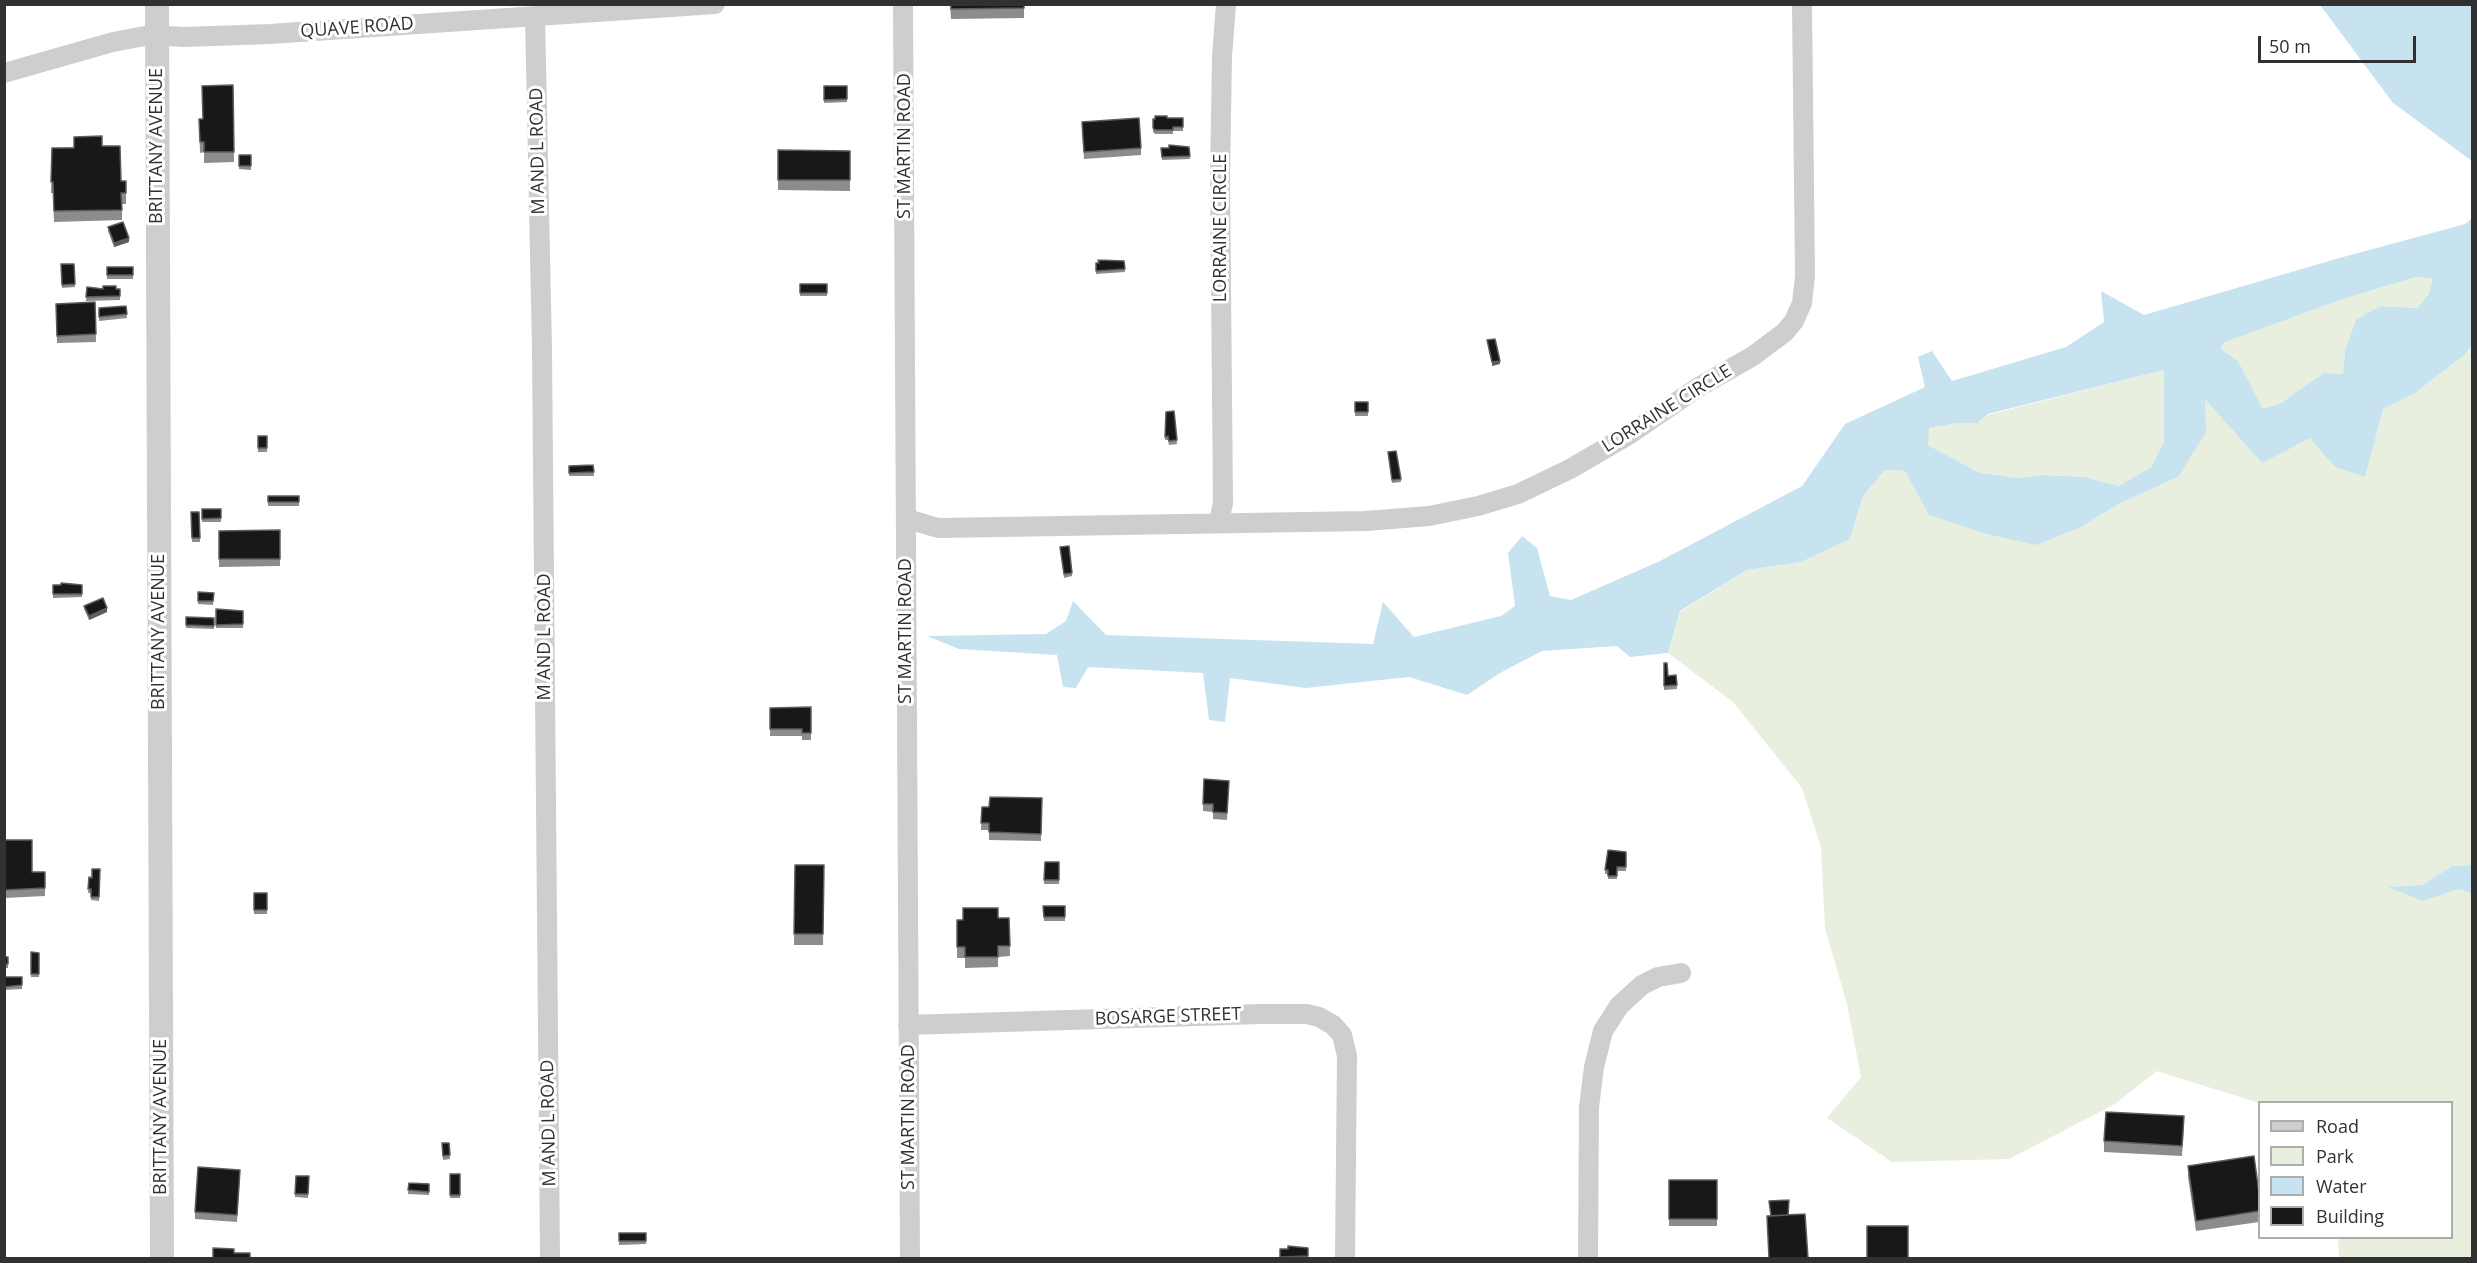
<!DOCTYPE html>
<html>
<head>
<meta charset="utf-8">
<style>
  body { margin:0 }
  #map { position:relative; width:2477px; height:1263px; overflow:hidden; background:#fff; font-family:"Open Sans",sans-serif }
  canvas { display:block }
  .frame { position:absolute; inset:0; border:6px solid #313131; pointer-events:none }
  .legend { position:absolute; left:2258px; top:1101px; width:195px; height:138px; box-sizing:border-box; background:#fff; border:2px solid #adadad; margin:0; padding:8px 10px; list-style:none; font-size:18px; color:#313131 }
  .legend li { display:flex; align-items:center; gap:12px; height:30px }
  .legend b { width:30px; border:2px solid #adadad }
  .scale { position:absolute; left:2258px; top:36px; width:158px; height:27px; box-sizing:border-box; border:3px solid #313131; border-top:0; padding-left:8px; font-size:18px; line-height:21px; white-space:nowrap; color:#313131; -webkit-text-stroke:4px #fff; paint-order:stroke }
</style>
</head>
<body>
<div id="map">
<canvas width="2477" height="1263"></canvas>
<div class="frame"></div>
<ul class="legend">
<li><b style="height:8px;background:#cecece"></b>Road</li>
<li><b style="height:16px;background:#e8efde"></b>Park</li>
<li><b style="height:16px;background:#c8e3f0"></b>Water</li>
<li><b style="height:16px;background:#181818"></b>Building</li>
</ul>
<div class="scale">50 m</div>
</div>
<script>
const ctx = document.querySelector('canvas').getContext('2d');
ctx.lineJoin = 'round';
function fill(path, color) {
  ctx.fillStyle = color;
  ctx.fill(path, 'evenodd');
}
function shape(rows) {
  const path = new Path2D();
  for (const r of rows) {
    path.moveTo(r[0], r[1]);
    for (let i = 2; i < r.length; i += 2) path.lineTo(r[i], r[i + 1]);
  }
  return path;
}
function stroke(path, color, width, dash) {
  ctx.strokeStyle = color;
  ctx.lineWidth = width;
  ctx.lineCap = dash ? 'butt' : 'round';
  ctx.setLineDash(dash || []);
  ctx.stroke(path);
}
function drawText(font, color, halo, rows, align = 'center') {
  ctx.font = font + ' "Open Sans",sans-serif';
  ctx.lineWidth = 6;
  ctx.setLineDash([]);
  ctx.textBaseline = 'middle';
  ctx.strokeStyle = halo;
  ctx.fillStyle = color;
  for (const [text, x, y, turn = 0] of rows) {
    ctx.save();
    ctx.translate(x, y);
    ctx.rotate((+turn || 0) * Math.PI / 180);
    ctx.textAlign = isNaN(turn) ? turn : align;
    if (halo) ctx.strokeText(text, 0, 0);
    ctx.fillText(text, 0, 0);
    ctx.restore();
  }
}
const green = shape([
  [2416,277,2434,279,2429,294,2417,308,2380,306,2345,351,2343,374,2324,374,2281,403,2263,410,2238,361,2221,349,2223,343,2340,300],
  [2472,346,2472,865,2452,866,2422,885,2390,887,2423,901,2459,889,2472,894,2472,1258,2339,1258,2338,1238,2452,1238,2452,1102,2259,1103,2157,1071,2115,1104,2009,1159,1892,1162,1827,1118,1861,1077,1847,1004,1825,928,1821,847,1802,788,1733,702,1668,653,1680,612,1747,570,1801,562,1850,539,1863,496,1885,470,1905,471,1929,515,2081,527,2119,504,2178,477,2204,398,2311,438,2335,467,2383,409,2415,393,2463,356],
  [2164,370,2164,442,2151,467,2119,486,2084,477,2045,475,2016,478,1978,472,1928,445,1928,428,1958,423,1978,423,1988,415]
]);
const water = shape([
  [2320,5,2472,5,2472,161,2393,103],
  [2472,218,2472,346,2463,356,2415,393,2383,409,2365,477,2335,467,2310,438,2262,463,2205,399,2206,432,2178,477,2119,504,2081,527,2036,545,1987,534,1929,515,1905,471,1885,470,1863,496,1850,539,1801,562,1747,570,1680,611,1668,653,1630,657,1617,646,1542,651,1500,673,1467,695,1409,677,1306,688,1230,678,1225,722,1209,720,1203,673,1088,667,1076,688,1063,687,1057,655,959,649,927,636,1046,634,1066,621,1073,601,1106,635,1373,644,1383,602,1414,637,1501,616,1515,606,1508,553,1522,536,1537,548,1550,596,1571,600,1660,561,1802,486,1845,424,1925,387,1918,357,1932,351,1952,381,2066,347,2104,322,2101,291,2144,315,2336,259,2465,224],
  [2416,277,2433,279,2429,294,2417,308,2380,306,2356,320,2345,351,2343,374,2324,373,2281,403,2263,409,2238,361,2221,349,2223,343,2340,300],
  [2164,370,2164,442,2151,467,2119,486,2084,477,2045,475,2016,478,1978,472,1928,445,1929,428,1958,423,1978,423,1988,414],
  [2472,865,2472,894,2459,889,2423,901,2388,887,2422,885,2452,866]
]);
const minor = shape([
  [903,4,910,1258],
  [535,16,542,351,550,1258],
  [4,73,113,42,150,35,184,37,270,34,715,4],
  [906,515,911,520,938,528,1366,521,1429,516,1478,506,1518,494,1570,469,1630,434,1697,388,1753,356,1785,332,1794,321,1802,303,1805,276,1802,4],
  [1219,522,1223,503,1220,178,1222,57,1226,4],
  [908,1025,1261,1014,1307,1014,1319,1017,1333,1025,1342,1035,1347,1056,1345,1258],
  [1588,1258,1589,1107,1594,1067,1603,1031,1619,1006,1642,985,1658,977,1681,973]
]);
const tertiary = shape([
  [157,4,162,1258]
]);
const wall = shape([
  [950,4,1024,4,1024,18,951,19],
  [233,85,234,162,204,163,204,152,200,153,199,119,203,119],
  [824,86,847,86,847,102,824,103],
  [1183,118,1183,131,1173,131,1173,134,1155,134,1153,132,1153,119],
  [1082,129,1141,148,1141,155,1084,159],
  [102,146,121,181,126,193,126,204,122,204,122,220,54,222,53,193,51,193,52,148],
  [1189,147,1190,159,1162,160,1161,148],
  [778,150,850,151,850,191,778,190],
  [239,155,251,155,251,170,239,169],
  [108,227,129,242,114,247,108,231],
  [1124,261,1125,272,1096,274,1096,263],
  [61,264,74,264,75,287,62,288],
  [107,267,133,267,133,279,107,279],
  [800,284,827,284,827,296,800,296],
  [87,287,103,289,120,289,120,300,86,301],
  [95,302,96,342,57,343,56,304],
  [126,306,127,318,99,321,99,308],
  [1355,402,1368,402,1368,416,1355,416],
  [1174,411,1177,444,1169,445,1168,440,1165,440,1166,412],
  [258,436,267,436,267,452,258,452],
  [1388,452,1401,479,1401,482,1392,483],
  [593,465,594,476,569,476,569,466],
  [268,496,299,496,299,506,268,506],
  [202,509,221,509,221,522,202,522],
  [191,512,199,512,200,542,192,542],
  [280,530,280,566,219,567,219,531],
  [1060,547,1072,573,1072,576,1064,578],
  [53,585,82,585,82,597,53,598],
  [198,592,214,593,213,605,198,604],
  [84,606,107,612,89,620,84,609],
  [216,609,243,611,243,628,216,628],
  [186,617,214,618,214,629,186,628],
  [1664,663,1668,676,1676,675,1677,689,1664,690],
  [811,707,811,740,802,740,802,736,770,736,770,708],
  [1204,779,1229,781,1227,820,1213,819,1213,812,1203,811],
  [1042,798,1041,841,989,840,989,830,981,830,982,807,989,807],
  [4,840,32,872,45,872,45,896,4,898],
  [1626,852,1626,871,1617,871,1617,879,1608,879,1608,874,1605,874,1605,870],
  [1045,862,1059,862,1059,884,1044,884],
  [795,865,824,865,823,945,794,945],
  [100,869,99,901,91,900,91,893,88,893,89,877,92,878],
  [254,893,267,893,267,914,254,914],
  [1043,906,1065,906,1065,921,1044,921],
  [1009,918,1010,956,998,957,998,967,965,968,965,958,957,958,957,920],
  [31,952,39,953,39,977,31,977],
  [4,957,8,957,8,968,4,968],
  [4,977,22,977,22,989,4,990],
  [2184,1127,2182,1156,2104,1152,2104,1141],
  [442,1143,449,1143,450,1159,443,1160],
  [2188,1166,2259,1193,2259,1222,2196,1231,2188,1177],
  [450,1174,460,1174,460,1198,450,1198],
  [296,1176,309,1176,308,1198,295,1197],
  [240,1177,237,1222,195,1219,195,1212],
  [1669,1180,1717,1180,1717,1226,1669,1226],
  [409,1183,429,1184,429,1195,408,1194],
  [619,1233,646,1233,646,1244,619,1245],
  [1308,1248,1308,1258,1280,1258,1280,1249]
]);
const shadedWall = shape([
  [129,238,129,242,114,247,114,243],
  [1500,361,1500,364,1492,366,1492,362],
  [107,608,107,612,89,620,89,616]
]);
const building = shape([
  [951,4,1024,4,1024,8,951,9,951,4],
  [233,85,234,152,204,152,204,142,200,142,199,119,203,119,202,86,233,85],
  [824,86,847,86,847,99,824,100,824,86],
  [1155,116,1167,116,1167,118,1183,118,1183,127,1173,127,1173,130,1155,130,1153,128,1153,119,1155,119,1155,116],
  [1139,118,1141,148,1084,152,1082,122,1139,118],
  [102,136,102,146,120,146,121,181,126,181,126,193,121,193,122,210,54,211,53,182,51,182,52,148,74,148,74,137,102,136],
  [1169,145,1189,147,1190,156,1162,157,1161,148,1169,148,1169,145],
  [778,150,850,151,850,180,778,180,778,150],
  [239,155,251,155,251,166,239,166,239,155],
  [123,222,129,238,114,243,108,227,123,222],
  [1098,260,1124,261,1125,269,1096,271,1096,263,1099,263,1098,260],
  [61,264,74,264,75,284,62,285,61,264],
  [107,267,133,267,133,275,107,275,107,267],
  [800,284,827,284,827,293,800,293,800,284],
  [103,286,116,286,116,289,120,289,120,296,86,297,87,287,103,289,103,286],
  [95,302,96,334,57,336,56,304,95,302],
  [126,306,127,314,99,317,99,308,126,306],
  [1495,339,1500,361,1492,362,1487,340,1495,339],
  [1355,402,1368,402,1368,412,1355,412,1355,402],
  [1174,411,1177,440,1169,441,1168,436,1165,437,1166,412,1174,411],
  [258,436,267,436,267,448,258,448,258,436],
  [1396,451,1401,479,1392,480,1388,452,1396,451],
  [593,465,594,472,569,473,569,466,593,465],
  [268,496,299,496,299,502,268,502,268,496],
  [202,509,221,509,221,518,202,519,202,509],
  [191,512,199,512,200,538,192,538,191,512],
  [280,530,280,559,219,559,219,531,280,530],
  [1069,546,1072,573,1064,574,1060,547,1069,546],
  [61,583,82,585,82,594,53,594,53,585,61,585,61,583],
  [198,592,214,593,213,601,198,601,198,592],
  [103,598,107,608,89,616,84,606,103,598],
  [216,609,243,611,243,624,216,625,216,609],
  [186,617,214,618,214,626,186,625,186,617],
  [1664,663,1667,663,1668,676,1676,675,1677,685,1664,686,1664,663],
  [811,707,811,733,802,733,802,729,770,729,770,708,811,707],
  [1204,779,1229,781,1227,813,1213,812,1213,804,1203,804,1204,779],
  [990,797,1042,798,1041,834,989,832,989,823,981,823,982,807,989,807,990,797],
  [4,840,32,840,32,872,45,872,45,888,4,890,4,840],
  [1608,850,1626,852,1626,867,1617,867,1617,876,1608,876,1608,870,1605,870,1608,850],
  [1045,862,1059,862,1059,880,1044,880,1045,862],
  [795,865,824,865,823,934,794,934,795,865],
  [92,869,100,869,99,897,91,897,91,889,88,889,89,877,92,878,92,869],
  [254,893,267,893,267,910,254,910,254,893],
  [1043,906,1065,906,1065,917,1044,917,1043,906],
  [963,908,998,908,998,918,1009,918,1010,946,998,946,998,957,965,957,965,947,957,947,957,920,963,920,963,908],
  [31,952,39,953,39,974,31,974,31,952],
  [4,957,8,957,8,964,4,964,4,957],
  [4,977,22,977,22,985,4,987,4,977],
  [2106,1112,2184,1116,2182,1146,2104,1141,2106,1112],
  [442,1143,449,1143,450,1155,443,1156,442,1143],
  [2254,1156,2259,1193,2259,1211,2196,1221,2188,1166,2254,1156],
  [198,1167,240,1170,237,1215,195,1212,198,1167],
  [450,1174,460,1174,460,1195,450,1195,450,1174],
  [296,1176,309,1176,308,1194,295,1194,296,1176],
  [1669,1180,1717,1180,1717,1219,1669,1219,1669,1180],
  [409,1183,429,1184,429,1192,408,1190,409,1183],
  [1789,1200,1788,1215,1771,1216,1769,1201,1789,1200],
  [1805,1214,1808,1258,1769,1258,1767,1216,1805,1214],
  [1867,1226,1908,1226,1908,1258,1867,1258,1867,1226],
  [619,1233,646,1233,646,1241,619,1241,619,1233],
  [1288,1246,1308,1248,1308,1256,1280,1257,1280,1249,1288,1249,1288,1246],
  [213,1248,234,1249,234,1253,250,1253,250,1258,213,1258,213,1248]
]);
const streetNames = [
  ["QUAVE ROAD",357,28,-4],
  ["BRITTANY AVENUE",157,146,-90],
  ["ST MARTIN ROAD",905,146,-90],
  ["M AND L ROAD",538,151,-91],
  ["LORRAINE CIRCLE",1221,228,-90],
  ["LORRAINE CIRCLE",1667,409,-32],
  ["ST MARTIN ROAD",906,631,-90],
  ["BRITTANY AVENUE",159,632,-90],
  ["M AND L ROAD",545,637,-90],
  ["BOSARGE STREET",1168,1017,-2],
  ["BRITTANY AVENUE",161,1117,-90],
  ["ST MARTIN ROAD",909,1117,-90],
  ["M AND L ROAD",549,1123,-91]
];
fill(green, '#e8efde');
fill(water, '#c8e3f0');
stroke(minor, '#cecece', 20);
stroke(tertiary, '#cecece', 24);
fill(wall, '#8c8c8c');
fill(shadedWall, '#5d5d5d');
fill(building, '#181818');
stroke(building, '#5d5d5d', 1.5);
drawText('18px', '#313131', '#fff', streetNames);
</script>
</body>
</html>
